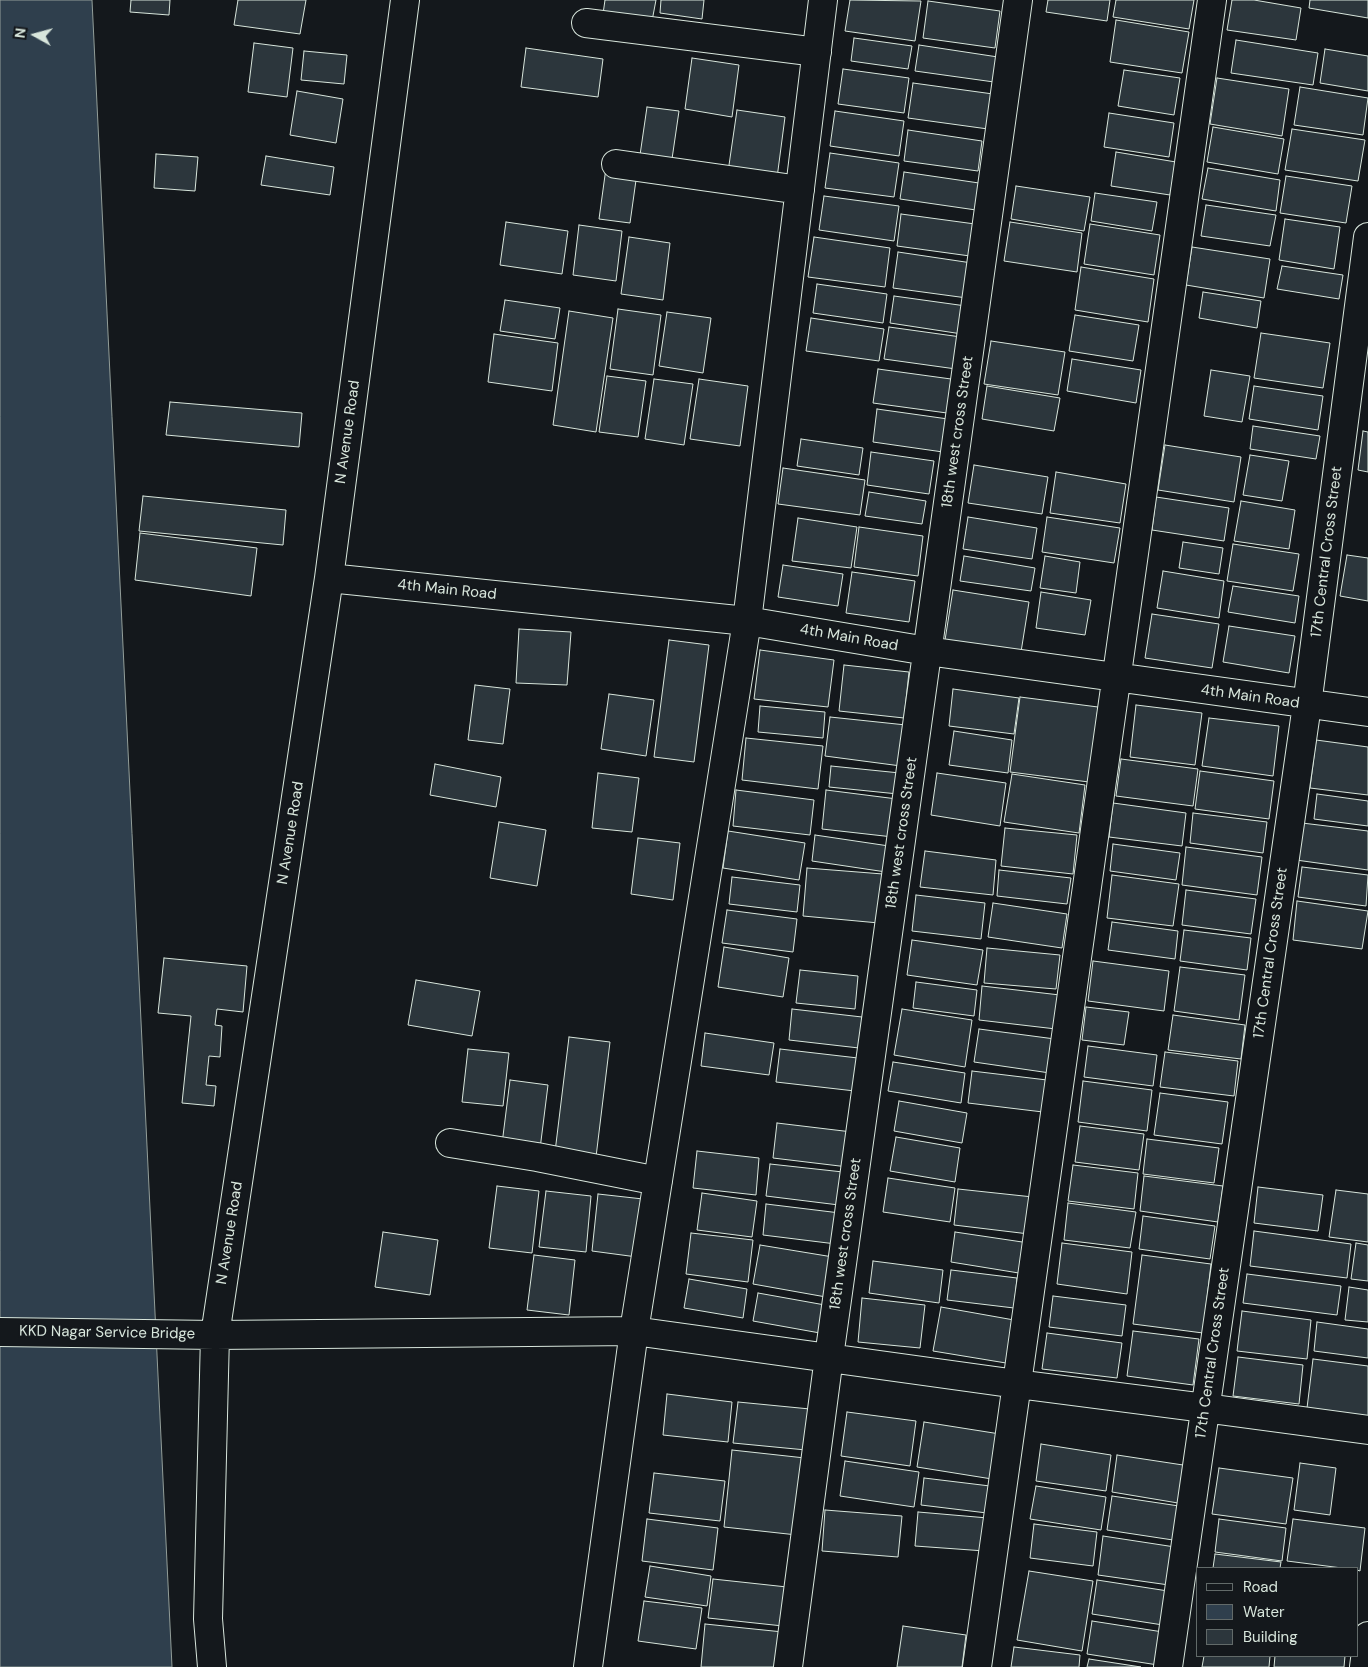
<!DOCTYPE html>
<html>
<head>
<meta charset="utf-8">
<style>
  body { margin:0 }
  #map { position:relative; width:1368px; height:1667px; overflow:hidden; background:#14181c; font-family:"DM Sans",sans-serif }
  canvas { display:block }
  .legend { position:absolute; left:1196px; top:1567px; width:162px; height:90px; box-sizing:border-box; background:#14181c; border:1px solid #626a69; margin:0; padding:6px 9px; list-style:none; font-size:15px; color:#d8e6dc }
  .legend li { display:flex; align-items:center; gap:10px; height:25px }
  .legend b { width:25px; border:1px solid #626a69 }
  .north { position:absolute; left:10px; top:10px; width:50px; height:50px; -webkit-text-stroke:4px #14181c; paint-order:stroke; rotate:277deg; font-size:14px; font-weight:700; line-height:20px; text-align:center; color:#d8e6dc }
  .north::after { content:''; display:block; margin:auto; width:18px; height:22px; background:#d8e6dc; clip-path:polygon(50% 0,100% 100%,50% 72%,0 100%) }
</style>
</head>
<body>
<div id="map">
<canvas width="1368" height="1667"></canvas>
<ul class="legend">
<li><b style="height:6px;background:#14181c"></b>Road</li>
<li><b style="height:14px;background:#2f3f4d"></b>Water</li>
<li><b style="height:14px;background:#2c363c"></b>Building</li>
</ul>
<div class="north">N</div>
</div>
<script>
const ctx = document.querySelector('canvas').getContext('2d');
ctx.lineJoin = 'round';
function fill(path, color) {
  ctx.fillStyle = color;
  ctx.fill(path, 'evenodd');
}
function shape(rows) {
  const path = new Path2D();
  for (const r of rows) {
    path.moveTo(r[0], r[1]);
    for (let i = 2; i < r.length; i += 2) path.lineTo(r[i], r[i + 1]);
  }
  return path;
}
function stroke(path, color, width, dash) {
  ctx.strokeStyle = color;
  ctx.lineWidth = width;
  ctx.lineCap = dash ? 'butt' : 'round';
  ctx.setLineDash(dash || []);
  ctx.stroke(path);
}
function drawText(font, color, halo, rows, align = 'center') {
  ctx.font = font + ' "DM Sans",sans-serif';
  ctx.lineWidth = 4;
  ctx.setLineDash([]);
  ctx.textBaseline = 'middle';
  ctx.strokeStyle = halo;
  ctx.fillStyle = color;
  for (const [text, x, y, turn = 0] of rows) {
    ctx.save();
    ctx.translate(x, y);
    ctx.rotate((+turn || 0) * Math.PI / 180);
    ctx.textAlign = isNaN(turn) ? turn : align;
    if (halo) ctx.strokeText(text, 0, 0);
    ctx.fillText(text, 0, 0);
    ctx.restore();
  }
}
const water = shape([
  [0,0,92,0,172,1667,0,1667,0,0]
]);
const building = shape([
  [131,0,170,0,169,15,130,12,131,0],
  [238,0,306,0,300,34,234,25,238,0],
  [605,0,656,0,652,21,603,14,605,0],
  [661,0,704,0,702,19,660,13,661,0],
  [850,0,921,1,915,41,845,31,850,0],
  [1048,0,1110,0,1107,21,1046,12,1048,0],
  [1116,0,1194,0,1189,29,1113,17,1116,0],
  [1232,0,1254,0,1301,8,1296,40,1227,30,1232,0],
  [1310,0,1368,0,1368,18,1309,8,1310,0],
  [928,1,1000,11,995,48,923,38,928,1],
  [1116,20,1189,32,1182,73,1110,62,1116,20],
  [854,38,912,46,908,69,851,61,854,38],
  [1236,40,1318,53,1313,85,1231,73,1236,40],
  [254,43,293,48,287,97,248,92,254,43],
  [919,45,998,57,994,82,915,71,919,45],
  [526,48,603,59,598,97,521,87,526,48],
  [1325,49,1368,56,1368,91,1320,83,1325,49],
  [304,51,347,55,344,84,301,80,304,51],
  [692,58,739,65,732,117,685,109,692,58],
  [843,69,909,78,904,113,838,104,843,69],
  [1124,70,1180,78,1174,115,1118,106,1124,70],
  [1217,78,1289,89,1282,136,1210,124,1217,78],
  [913,83,993,94,988,129,908,118,913,83],
  [1300,87,1368,98,1363,135,1294,125,1300,87],
  [297,91,343,99,336,143,290,135,297,91],
  [647,107,679,111,672,159,640,155,647,107],
  [737,110,785,117,777,178,728,172,737,110],
  [835,111,904,121,899,156,830,146,835,111],
  [1109,113,1174,123,1169,157,1104,147,1109,113],
  [1213,127,1284,139,1278,174,1207,162,1213,127],
  [1292,129,1365,140,1358,181,1285,170,1292,129],
  [908,130,982,141,978,171,904,161,908,130],
  [1116,152,1176,162,1170,195,1111,186,1116,152],
  [830,153,899,163,894,197,825,188,830,153],
  [156,154,198,157,195,191,154,188,156,154],
  [266,156,334,167,330,195,261,185,266,156],
  [606,168,637,173,630,223,599,219,606,168],
  [1208,168,1280,180,1276,211,1202,199,1208,168],
  [904,172,979,183,976,210,900,199,904,172],
  [1286,176,1352,186,1346,223,1280,213,1286,176],
  [1016,186,1090,197,1084,231,1011,219,1016,186],
  [1095,193,1157,202,1152,231,1091,221,1095,193],
  [824,196,899,206,894,241,819,230,824,196],
  [1206,205,1276,215,1270,246,1201,236,1206,205],
  [901,214,975,224,970,256,897,246,901,214],
  [1285,219,1340,227,1334,269,1279,260,1285,219],
  [506,222,568,231,562,274,500,265,506,222],
  [1010,222,1082,233,1077,272,1004,261,1010,222],
  [1090,224,1160,235,1154,275,1084,264,1090,224],
  [579,225,622,231,616,281,573,275,579,225],
  [629,237,670,243,663,300,621,294,629,237],
  [814,237,890,248,885,287,808,277,814,237],
  [1192,247,1270,259,1264,298,1186,285,1192,247],
  [898,252,972,263,967,298,893,288,898,252],
  [1282,266,1343,275,1339,299,1277,289,1282,266],
  [1081,267,1154,279,1148,322,1075,310,1081,267],
  [817,284,887,294,883,323,813,313,817,284],
  [1203,292,1261,301,1257,328,1199,318,1203,292],
  [894,296,966,306,962,334,890,323,894,296],
  [505,300,560,308,555,339,500,331,505,300],
  [618,309,661,315,653,375,610,369,618,309],
  [569,311,613,318,596,432,553,425,569,311],
  [667,312,711,318,703,373,659,366,667,312],
  [1075,315,1139,325,1133,361,1069,351,1075,315],
  [811,318,884,329,879,361,806,351,811,318],
  [889,327,961,337,956,369,884,359,889,327],
  [1261,333,1330,343,1323,388,1254,378,1261,333],
  [494,334,558,343,552,391,488,382,494,334],
  [991,341,1065,352,1058,395,984,384,991,341],
  [1072,359,1141,370,1136,403,1067,391,1072,359],
  [878,369,951,379,947,413,873,403,878,369],
  [1211,370,1250,376,1242,422,1204,416,1211,370],
  [607,376,646,381,638,437,599,432,607,376],
  [654,379,693,384,684,445,645,439,654,379],
  [699,379,748,386,740,446,690,439,699,379],
  [987,386,1060,398,1054,431,982,419,987,386],
  [1254,386,1323,396,1318,430,1249,419,1254,386],
  [170,402,302,413,299,447,166,435,170,402],
  [877,409,948,419,943,452,873,442,877,409],
  [1253,426,1320,436,1316,459,1250,449,1253,426],
  [1363,431,1368,432,1368,472,1358,470,1363,431],
  [801,439,863,448,859,475,797,466,801,439],
  [1165,445,1241,457,1234,502,1158,490,1165,445],
  [871,452,934,461,929,494,867,485,871,452],
  [1250,455,1289,461,1282,501,1243,495,1250,455],
  [974,465,1048,477,1042,514,968,503,974,465],
  [783,468,865,480,860,515,778,504,783,468],
  [1056,472,1126,484,1120,523,1050,513,1056,472],
  [869,492,926,501,922,524,865,516,869,492],
  [143,496,286,510,283,545,139,531,143,496],
  [1156,497,1229,508,1224,541,1152,530,1156,497],
  [1241,501,1295,510,1289,549,1234,541,1241,501],
  [968,517,1037,528,1032,559,963,549,968,517],
  [1047,517,1120,528,1114,563,1042,552,1047,517],
  [798,518,857,527,851,568,792,561,798,518],
  [859,527,923,536,918,576,854,567,859,527],
  [140,533,257,548,251,596,135,580,140,533],
  [1183,542,1223,548,1219,574,1179,568,1183,542],
  [1233,544,1299,554,1293,591,1227,581,1233,544],
  [1347,555,1368,558,1368,601,1340,596,1347,555],
  [964,556,1035,568,1031,591,960,581,964,556],
  [1045,556,1080,562,1076,593,1040,588,1045,556],
  [783,565,843,574,838,606,778,597,783,565],
  [1163,571,1224,581,1219,618,1157,608,1163,571],
  [852,572,915,581,909,622,846,613,852,572],
  [1233,586,1299,596,1295,623,1228,612,1233,586],
  [953,590,1029,602,1021,652,945,640,953,590],
  [1041,592,1091,600,1085,635,1036,628,1041,592],
  [1152,614,1219,624,1212,668,1145,658,1152,614],
  [1229,626,1295,636,1289,673,1223,662,1229,626],
  [519,629,571,632,567,685,516,683,519,629],
  [669,640,709,645,694,762,654,757,669,640],
  [760,650,834,660,828,707,754,699,760,650],
  [844,665,909,672,904,718,839,711,844,665],
  [475,685,510,689,503,744,468,740,475,685],
  [953,689,1019,698,1014,734,949,726,953,689],
  [609,694,654,700,646,756,601,749,609,694],
  [1020,697,1098,707,1089,782,1010,772,1020,697],
  [1136,705,1202,713,1195,765,1130,757,1136,705],
  [760,706,825,712,823,738,758,732,760,706],
  [830,717,906,725,901,766,825,756,830,717],
  [1209,718,1279,726,1273,776,1202,766,1209,718],
  [954,731,1012,740,1008,773,949,765,954,731],
  [746,738,823,746,818,789,742,780,746,738],
  [1316,740,1368,747,1368,795,1310,788,1316,740],
  [1121,759,1198,769,1193,806,1116,796,1121,759],
  [435,764,501,777,496,807,430,795,435,764],
  [831,766,900,773,898,794,829,787,831,766],
  [1200,771,1274,781,1269,819,1195,809,1200,771],
  [598,773,639,778,632,832,592,828,598,773],
  [937,773,1006,783,1000,826,931,815,937,773],
  [1012,774,1085,785,1079,833,1004,822,1012,774],
  [736,790,814,800,810,835,733,826,736,790],
  [826,790,897,799,893,837,822,829,826,790],
  [1317,794,1368,801,1368,826,1314,819,1317,794],
  [1113,803,1186,813,1182,846,1109,837,1113,803],
  [1193,813,1267,822,1263,853,1190,843,1193,813],
  [499,822,546,830,537,886,490,878,499,822],
  [1302,823,1368,831,1368,870,1296,860,1302,823],
  [1005,828,1077,835,1073,874,1001,866,1005,828],
  [728,831,805,843,799,880,723,868,728,831],
  [815,835,889,846,886,872,812,861,815,835],
  [638,838,680,843,673,900,631,894,638,838],
  [1113,844,1180,853,1176,880,1110,871,1113,844],
  [1186,847,1262,857,1257,895,1182,885,1186,847],
  [925,851,996,860,993,895,920,887,925,851],
  [1302,867,1368,875,1366,906,1298,897,1302,867],
  [807,868,883,874,879,923,803,916,807,868],
  [999,870,1071,878,1067,904,997,896,999,870],
  [1112,875,1179,884,1173,926,1107,918,1112,875],
  [732,877,800,885,797,912,729,904,732,877],
  [1186,890,1256,899,1251,934,1182,925,1186,890],
  [916,895,985,903,981,939,912,931,916,895],
  [1297,901,1368,911,1362,949,1293,940,1297,901],
  [993,903,1067,914,1062,948,988,937,993,903],
  [727,910,797,919,793,952,722,943,727,910],
  [1112,922,1178,931,1175,959,1108,950,1112,922],
  [1184,930,1251,938,1247,970,1180,961,1184,930],
  [912,940,983,950,977,985,907,975,912,940],
  [724,947,789,958,783,997,718,987,724,947],
  [987,948,1060,955,1056,989,984,983,987,948],
  [164,958,247,966,243,1012,217,1009,215,1025,222,1026,220,1057,209,1056,206,1085,216,1086,214,1106,182,1103,191,1016,158,1013,164,958],
  [1093,961,1169,971,1164,1011,1088,1001,1093,961],
  [1180,967,1245,975,1239,1020,1174,1011,1180,967],
  [800,970,858,976,855,1009,796,1003,800,970],
  [416,980,480,991,472,1036,408,1025,416,980],
  [916,982,977,990,974,1016,913,1008,916,982],
  [982,986,1060,995,1056,1029,979,1020,982,986],
  [1086,1007,1129,1012,1124,1045,1082,1040,1086,1007],
  [792,1009,862,1017,859,1048,789,1040,792,1009],
  [902,1009,972,1020,965,1067,894,1055,902,1009],
  [1173,1015,1245,1025,1241,1059,1168,1050,1173,1015],
  [979,1029,1055,1039,1050,1073,974,1062,979,1029],
  [705,1033,774,1043,769,1075,701,1066,705,1033],
  [569,1037,610,1042,596,1157,555,1152,569,1037],
  [1088,1046,1157,1055,1153,1086,1084,1077,1088,1046],
  [468,1049,509,1053,503,1106,462,1102,468,1049],
  [780,1049,858,1058,855,1091,776,1082,780,1049],
  [1165,1052,1238,1061,1234,1096,1160,1087,1165,1052],
  [893,1062,965,1073,961,1103,888,1091,893,1062],
  [972,1071,1047,1080,1043,1112,968,1103,972,1071],
  [510,1080,548,1085,540,1149,502,1144,510,1080],
  [1083,1081,1152,1090,1147,1131,1078,1122,1083,1081],
  [1160,1093,1228,1102,1222,1144,1154,1135,1160,1093],
  [899,1101,967,1113,962,1143,894,1131,899,1101],
  [777,1123,852,1132,848,1167,773,1158,777,1123],
  [1080,1126,1144,1134,1139,1170,1075,1162,1080,1126],
  [896,1137,960,1148,955,1182,890,1171,896,1137],
  [1147,1139,1219,1148,1214,1183,1143,1174,1147,1139],
  [697,1151,759,1158,756,1195,693,1188,697,1151],
  [770,1164,843,1172,839,1205,766,1196,770,1164],
  [1073,1165,1138,1173,1134,1209,1068,1201,1073,1165],
  [1144,1176,1223,1186,1218,1222,1140,1211,1144,1176],
  [888,1178,955,1188,950,1222,883,1212,888,1178],
  [497,1186,539,1191,532,1253,489,1248,497,1186],
  [1258,1187,1323,1195,1318,1231,1254,1223,1258,1187],
  [958,1189,1033,1197,1029,1234,954,1225,958,1189],
  [1336,1190,1368,1194,1368,1242,1329,1237,1336,1190],
  [546,1191,591,1196,586,1252,539,1247,546,1191],
  [702,1193,757,1201,752,1237,697,1230,702,1193],
  [598,1194,643,1199,637,1257,592,1251,598,1194],
  [1068,1203,1136,1212,1130,1248,1064,1240,1068,1203],
  [766,1204,840,1213,836,1244,763,1235,766,1204],
  [1143,1216,1215,1226,1210,1259,1139,1249,1143,1216],
  [1254,1231,1351,1244,1347,1278,1250,1266,1254,1231],
  [383,1232,438,1240,430,1295,375,1287,383,1232],
  [955,1232,1029,1243,1025,1274,951,1262,955,1232],
  [691,1233,753,1240,748,1282,686,1274,691,1233],
  [1062,1243,1132,1252,1127,1294,1057,1284,1062,1243],
  [1356,1243,1368,1245,1368,1281,1351,1279,1356,1243],
  [760,1245,833,1257,826,1297,753,1284,760,1245],
  [534,1255,575,1260,569,1315,527,1310,534,1255],
  [1142,1255,1211,1264,1203,1333,1133,1324,1142,1255],
  [873,1261,943,1270,939,1303,869,1293,873,1261],
  [951,1270,1017,1278,1014,1308,947,1300,951,1270],
  [1247,1274,1341,1286,1337,1315,1243,1303,1247,1274],
  [689,1279,747,1289,743,1318,684,1308,689,1279],
  [1349,1287,1368,1290,1368,1322,1345,1320,1349,1287],
  [758,1293,825,1305,820,1333,753,1321,758,1293],
  [1053,1296,1126,1305,1122,1336,1049,1327,1053,1296],
  [862,1298,925,1305,920,1348,858,1342,862,1298],
  [941,1307,1014,1320,1006,1363,933,1351,941,1307],
  [1242,1311,1311,1320,1307,1359,1237,1351,1242,1311],
  [1317,1322,1368,1329,1368,1358,1314,1351,1317,1322],
  [1133,1331,1199,1339,1193,1385,1127,1376,1133,1331],
  [1047,1333,1122,1343,1117,1378,1042,1369,1047,1333],
  [1238,1357,1303,1365,1299,1404,1233,1396,1238,1357],
  [1313,1359,1368,1366,1368,1416,1307,1408,1313,1359],
  [667,1394,732,1402,728,1442,663,1435,667,1394],
  [738,1402,810,1409,806,1450,733,1443,738,1402],
  [847,1412,916,1421,910,1466,841,1456,847,1412],
  [924,1422,1000,1434,992,1479,917,1467,924,1422],
  [1041,1444,1111,1455,1106,1491,1036,1481,1041,1444],
  [732,1450,805,1458,797,1535,724,1527,732,1450],
  [1117,1455,1183,1465,1178,1503,1112,1492,1117,1455],
  [845,1461,919,1472,914,1507,840,1496,845,1461],
  [1300,1463,1336,1468,1330,1515,1294,1510,1300,1463],
  [1219,1468,1293,1478,1286,1524,1212,1514,1219,1468],
  [654,1473,725,1481,720,1521,649,1513,654,1473],
  [924,1478,990,1486,987,1513,921,1505,924,1478],
  [1036,1486,1106,1497,1101,1530,1030,1519,1036,1486],
  [1112,1496,1179,1506,1173,1540,1107,1530,1112,1496],
  [825,1510,902,1516,898,1557,822,1551,825,1510],
  [918,1512,988,1518,985,1551,915,1546,918,1512],
  [647,1519,718,1528,713,1570,642,1561,647,1519],
  [1219,1519,1286,1528,1282,1561,1215,1552,1219,1519],
  [1293,1519,1365,1528,1360,1571,1357,1570,1357,1568,1342,1568,1287,1561,1293,1519],
  [1034,1524,1097,1532,1093,1566,1030,1558,1034,1524],
  [1103,1536,1175,1547,1169,1585,1098,1575,1103,1536],
  [1215,1554,1281,1562,1280,1568,1213,1568,1215,1554],
  [650,1566,711,1576,707,1606,645,1597,650,1566],
  [1029,1571,1093,1581,1082,1651,1017,1640,1029,1571],
  [713,1579,787,1587,783,1626,708,1618,713,1579],
  [1097,1580,1168,1591,1163,1625,1092,1614,1097,1580],
  [644,1601,702,1608,696,1649,638,1641,644,1601],
  [1092,1621,1163,1632,1158,1665,1087,1654,1092,1621],
  [705,1624,783,1632,780,1667,701,1667,705,1624],
  [903,1626,966,1635,962,1667,897,1667,903,1626],
  [1014,1647,1080,1655,1079,1667,1011,1667,1014,1647],
  [1204,1656,1270,1656,1269,1667,1202,1667,1204,1656],
  [1275,1656,1345,1656,1344,1667,1274,1667,1275,1656],
  [1089,1659,1141,1667,1087,1667,1089,1659]
]);
const minor = shape([
  [586,23,817,52],
  [616,164,800,190],
  [329,578,747,621,927,651,1368,712],
  [450,1143,537,1157,658,1181],
  [0,1332,215,1335,634,1331,1017,1384,1205,1408,1368,1430],
  [212,1667,208,1619,215,1335,329,578,405,0],
  [588,1667,634,1331,747,621,823,0],
  [788,1667,829,1357,1018,0],
  [977,1667,1212,0],
  [1168,1667,1307,705,1368,237],
  [1364,1667,1368,1636]
]);
const streetNames = [
  ["N Avenue Road",348,432,-82],
  ["18th west cross Street",958,432,-82],
  ["17th Central Cross Street",1327,552,-83],
  ["4th Main Road",447,590,6],
  ["4th Main Road",849,638,10],
  ["4th Main Road",1250,697,8],
  ["N Avenue Road",291,833,-81],
  ["18th west cross Street",902,833,-82],
  ["17th Central Cross Street",1271,953,-82],
  ["N Avenue Road",230,1233,-81],
  ["18th west cross Street",846,1234,-82],
  ["KKD Nagar Service Bridge",107,1333,1],
  ["17th Central Cross Street",1213,1353,-82]
];
fill(water, '#2f3f4d');
stroke(water, '#939e99', 1);
fill(building, '#2c363c');
stroke(building, '#d8e6dc', 1);
stroke(minor, '#d8e6dc', 30);
stroke(minor, '#14181c', 28);
drawText('15px', '#d8e6dc', '#14181c', streetNames);
</script>
</body>
</html>
